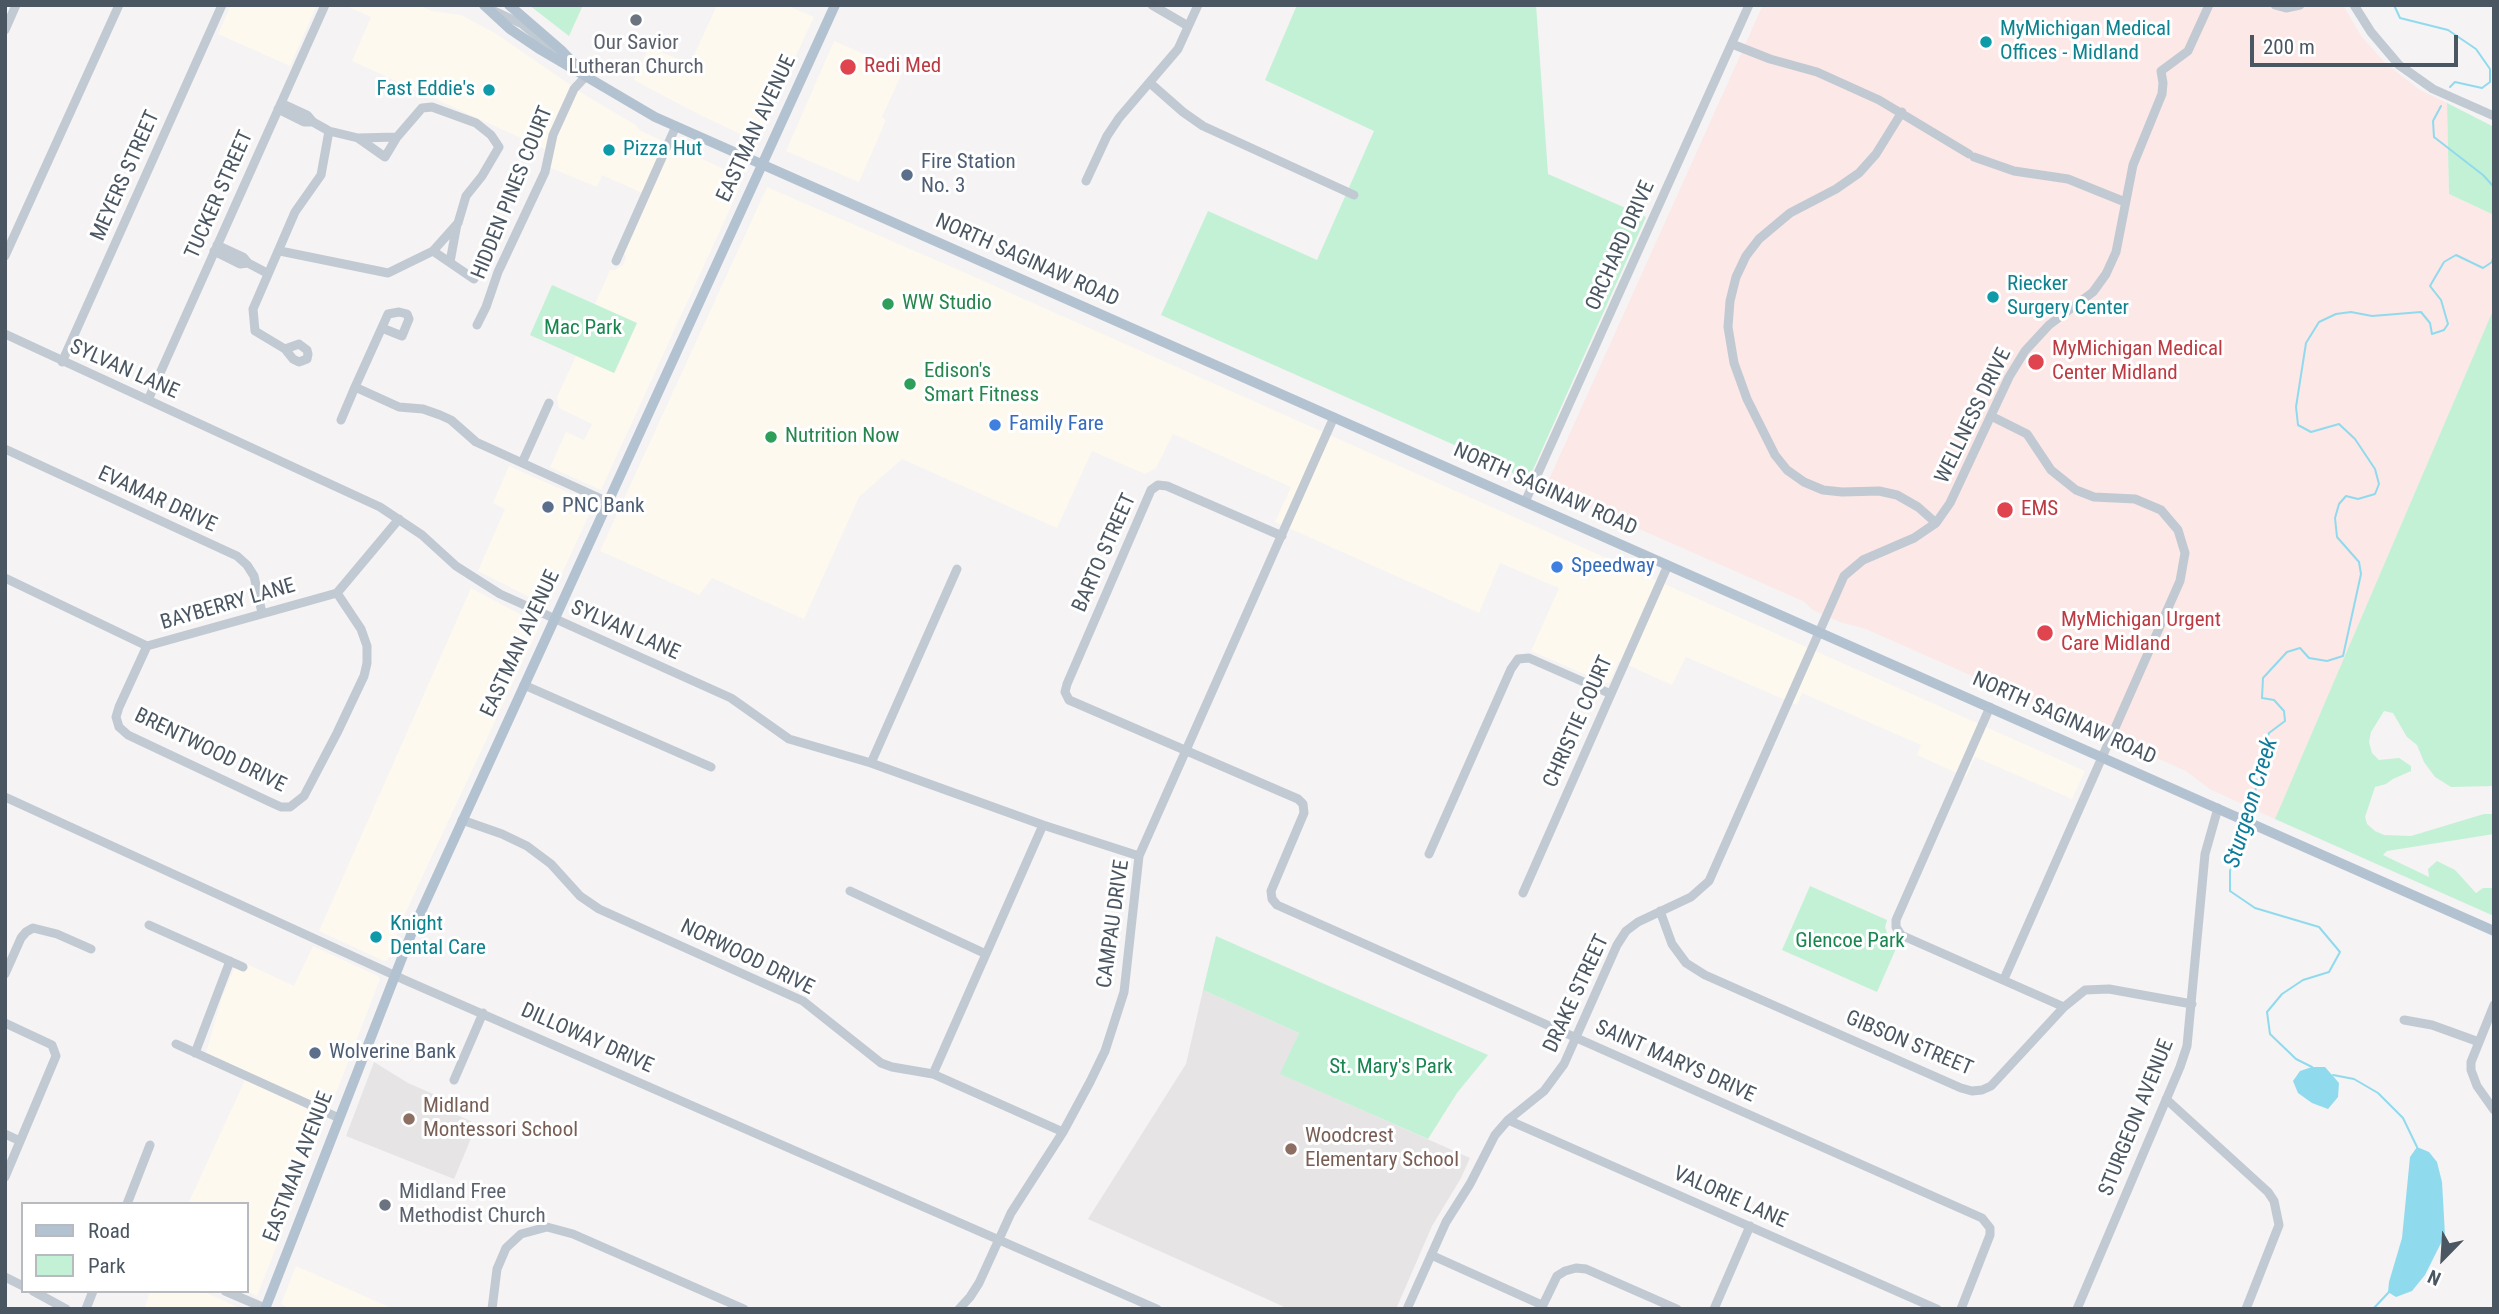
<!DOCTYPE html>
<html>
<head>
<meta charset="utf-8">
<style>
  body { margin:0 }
  #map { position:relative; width:2499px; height:1314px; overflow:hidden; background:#f5f3f3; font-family:"Roboto Condensed",sans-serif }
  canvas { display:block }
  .frame { position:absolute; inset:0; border:7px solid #4a5661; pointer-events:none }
  .legend { position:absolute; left:21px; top:1202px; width:228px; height:91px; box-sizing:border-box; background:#fff; border:2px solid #b7bbc0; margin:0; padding:9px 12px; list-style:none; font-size:21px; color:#4a5661 }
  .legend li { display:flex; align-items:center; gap:14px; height:35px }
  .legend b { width:35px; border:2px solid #b7bbc0 }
  .north { position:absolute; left:2408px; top:1223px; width:70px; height:70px; -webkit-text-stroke:5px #fff; paint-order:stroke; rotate:204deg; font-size:19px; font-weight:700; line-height:28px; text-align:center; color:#4a5661 }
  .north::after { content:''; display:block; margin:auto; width:24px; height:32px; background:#4a5661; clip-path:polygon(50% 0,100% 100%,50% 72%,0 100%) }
  .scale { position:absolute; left:2250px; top:35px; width:208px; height:32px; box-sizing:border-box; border:4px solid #4a5661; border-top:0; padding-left:9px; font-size:21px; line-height:24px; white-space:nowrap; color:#4a5661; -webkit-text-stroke:5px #fff; paint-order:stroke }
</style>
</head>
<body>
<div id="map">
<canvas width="2499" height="1314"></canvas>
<div class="frame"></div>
<ul class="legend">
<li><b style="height:9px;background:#b3c2d1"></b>Road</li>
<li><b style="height:19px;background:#c3f1d5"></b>Park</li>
</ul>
<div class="north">N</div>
<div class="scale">200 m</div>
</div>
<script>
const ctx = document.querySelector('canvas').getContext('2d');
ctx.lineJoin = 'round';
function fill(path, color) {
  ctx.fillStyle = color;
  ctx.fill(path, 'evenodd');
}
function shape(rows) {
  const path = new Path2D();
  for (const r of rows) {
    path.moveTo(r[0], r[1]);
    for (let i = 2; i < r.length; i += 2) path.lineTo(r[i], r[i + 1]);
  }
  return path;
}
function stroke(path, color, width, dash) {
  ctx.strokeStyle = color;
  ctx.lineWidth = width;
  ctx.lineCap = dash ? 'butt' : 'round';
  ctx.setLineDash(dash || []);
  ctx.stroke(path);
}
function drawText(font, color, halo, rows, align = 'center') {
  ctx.font = font + ' "Roboto Condensed",sans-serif';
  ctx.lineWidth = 6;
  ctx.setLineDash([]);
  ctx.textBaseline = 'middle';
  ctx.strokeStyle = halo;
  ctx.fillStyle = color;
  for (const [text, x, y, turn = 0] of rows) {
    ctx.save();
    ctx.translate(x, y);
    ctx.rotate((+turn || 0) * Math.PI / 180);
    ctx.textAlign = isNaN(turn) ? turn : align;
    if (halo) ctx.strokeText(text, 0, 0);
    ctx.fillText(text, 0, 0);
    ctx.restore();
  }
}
const commercial = shape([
  [231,5,317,5,290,66,218,34],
  [344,5,418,5,432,11,461,15,495,33,588,97,636,125,639,130,737,175,740,187,601,490,550,467,566,432,584,440,592,424,559,408,557,397,576,356,615,373,637,323,595,304,610,270,615,270,623,265,626,258,624,252,649,196,602,175,597,187,546,166,545,149,352,61,371,17],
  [717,5,786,5,814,17,764,124,759,128,753,140,696,113,634,80,649,47,690,64],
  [834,41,903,71,882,117,886,120,859,182,786,151],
  [767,187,961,271,2085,771,2072,799,1975,757,1966,777,1917,755,1921,745,1802,693,1797,705,1686,657,1672,685,1619,661,1609,683,1605,683,1531,651,1559,588,1500,563,1479,613,1275,522,1291,487,1173,434,1156,468,1145,474,1092,451,1057,528,902,459,859,497,804,619,712,578,699,595,600,551],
  [509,466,594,504,547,606,478,571,505,509,493,503],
  [471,588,540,625,403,918,388,960,384,961,319,931],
  [313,946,378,976,380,979,330,1109,206,1053,222,997,235,967,244,969,247,964,294,986],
  [245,1080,325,1117,325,1122,257,1296,247,1291,247,1204,188,1204],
  [296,1266,394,1309,290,1309,281,1304],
  [150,1291,203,1291,241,1309,144,1309]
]);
const education = shape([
  [1203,990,1299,1033,1281,1074,1470,1158,1461,1178,1432,1226,1396,1309,1289,1309,1088,1219,1186,1064],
  [374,1062,408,1083,433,1094,433,1104,477,1124,454,1179,346,1136]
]);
const medical = shape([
  [1763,5,2343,5,2361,36,2385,63,2420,90,2447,103,2449,194,2494,215,2494,308,2275,819,2210,789,2186,771,2097,731,1866,629,1840,622,1813,610,1803,601,1569,498,1543,493]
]);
const green = shape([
  [529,5,583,5,569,36],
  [1297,5,1536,5,1548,174,1646,217,1527,483,1508,470,1486,459,1161,315,1208,211,1317,260,1374,131,1265,80],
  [2447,103,2494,127,2494,215,2449,194],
  [552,285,637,323,614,373,530,335],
  [2494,308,2494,786,2451,787,2435,777,2424,762,2417,745,2407,737,2393,713,2384,711,2371,732,2369,742,2372,753,2379,760,2399,758,2411,766,2411,771,2393,779,2386,784,2375,787,2365,817,2367,824,2375,831,2384,835,2411,836,2484,814,2494,814,2494,834,2387,851,2383,855,2429,877,2428,869,2437,861,2455,870,2476,893,2483,888,2493,888,2494,916,2275,819],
  [1810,886,1887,920,1885,927,1888,936,1898,944,1877,992,1782,950],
  [1216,936,1322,983,1488,1055,1457,1093,1428,1139,1280,1074,1299,1033,1203,990]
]);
const water = shape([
  [2312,1067,2325,1067,2339,1083,2338,1097,2328,1109,2312,1103,2298,1093,2293,1081,2300,1071],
  [2417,1147,2429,1152,2437,1162,2442,1182,2445,1235,2425,1275,2412,1291,2396,1297,2388,1292,2389,1282,2402,1238,2410,1157]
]);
const stream = shape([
  [2394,5,2400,18,2448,30,2476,49,2490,69,2490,82,2482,88,2455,82,2450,87],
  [2441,106,2433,121,2434,137,2483,175,2494,187],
  [2249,817,2253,805,2261,757,2269,733,2285,721,2284,711,2274,700,2262,698,2263,678,2287,652,2300,648,2309,658,2327,661,2343,656,2361,574,2359,562,2337,537,2335,518,2339,504,2346,496,2358,499,2375,494,2379,484,2375,469,2355,439,2339,424,2311,432,2298,425,2296,407,2306,343,2319,322,2336,314,2351,312,2372,316,2421,312,2430,323,2432,334,2444,330,2448,324,2441,300,2430,286,2444,262,2456,255,2483,268,2492,262,2494,254],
  [2246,826,2230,871,2230,891,2255,908,2319,927,2340,952,2329,972,2303,980,2282,994,2267,1012,2270,1034,2296,1059,2312,1067],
  [2333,1075,2354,1079,2378,1093,2403,1118,2417,1147],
  [2373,1309,2389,1292]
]);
const minor = shape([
  [1152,5,1188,26],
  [2275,5,2286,8,2300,5],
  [2354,5,2371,32,2399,65,2433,89,2494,116],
  [492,10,522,24,556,52],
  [5,30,16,5],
  [1732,44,1770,59,1817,72,1879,100,1969,154],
  [1150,83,1183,112,1203,126,1354,195],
  [278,109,304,122,313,122],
  [1902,112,1876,154,1859,173,1836,189,1790,213,1759,239,1746,256,1736,277,1730,301,1728,327,1734,363,1747,399,1775,455,1787,470,1804,482,1823,490,1842,492,1879,491,1897,495,1918,507,1936,523],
  [358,138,385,157,397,137],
  [1974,157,2014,171,2068,179,2125,202],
  [1086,181,1107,136,1119,118,1178,49,1198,5],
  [217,245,243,257,248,263,267,273],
  [214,251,240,264,248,263],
  [280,251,388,273,433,251,458,223,466,196,482,176,499,147,491,135,476,123,432,107,422,108,397,137,358,138,329,131,313,122,307,115,281,103],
  [433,251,474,279],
  [5,256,119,5],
  [616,261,676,126],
  [450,262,457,224],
  [477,325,486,307,498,272,545,172,553,135,574,89,586,76,583,74],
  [382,328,402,336,409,319,407,314,399,312,388,314,355,387,399,407,423,409,440,415,451,420,476,442,608,502],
  [5,334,380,507,422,535,456,566,500,594,731,698,789,739,871,763,1043,825,1139,856],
  [285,349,299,344,307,350,308,354,307,359,299,362,293,359,285,349,255,331,253,309,295,212,321,175,329,131],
  [62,362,222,5],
  [148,400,325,5],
  [1991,416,2027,434,2051,470,2076,490,2094,497,2135,499,2161,510,2178,530,2185,553,2180,581,2004,979],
  [341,420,355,387],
  [5,449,237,556,247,565,254,576,262,613],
  [522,463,549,403],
  [1525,502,1749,5],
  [1282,536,1167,486,1158,485,1151,490,1067,684,1065,692,1069,700,1298,799,1303,804,1304,813,1271,891,1272,899,1277,905,1982,1218,1990,1228,1990,1235,1961,1309],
  [5,578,147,646,337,593,399,519],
  [147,646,119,707,116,717,119,727,128,735,270,802,281,807,290,807,304,796,337,733,364,676,367,663,367,646,361,629,337,593],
  [524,685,711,767],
  [1990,707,1896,920,1896,927,1901,935,2064,1007],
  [871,763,957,569],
  [5,797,407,981,1157,1309],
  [462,820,502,834,527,846,551,864,580,896,599,909,803,1001,881,1063,892,1067,933,1074,1063,1132],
  [1429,854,1511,669,1518,659,1529,658,1611,694],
  [850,891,986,954],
  [1523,893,1668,565],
  [1660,911,1672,944,1686,963,1705,975,1961,1088,1972,1091,1982,1090,1991,1086,2064,1007,2085,990,2109,989,2192,1004],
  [149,925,243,967],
  [5,974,21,938,26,932,33,928,57,934,91,949],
  [2494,1005,2471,1062,2471,1070,2477,1086,2494,1110],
  [2404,1020,2432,1025,2479,1042],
  [5,1023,52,1045,56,1056,5,1177],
  [176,1044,339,1118],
  [195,1053,230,961],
  [933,1074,1043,825],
  [454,1080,483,1013],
  [2166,1099,2268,1192,2274,1201,2279,1225,2246,1309],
  [1508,1120,1937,1309],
  [5,1134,20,1141],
  [127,1204,150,1145],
  [1431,1255,1542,1305],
  [5,1277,23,1286],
  [33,1291,66,1309],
  [225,1291,267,1309],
  [86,1309,93,1291],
  [492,1309,497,1269,506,1248,521,1234,547,1227,573,1234,744,1309],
  [959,1309,970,1297,979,1283,1011,1213,1063,1132,1090,1082,1105,1051,1124,992,1139,856,1334,417],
  [1407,1309,1446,1222,1470,1184,1495,1135,1508,1120,1544,1091,1564,1064,1617,945,1626,931,1638,922,1691,897,1709,881,1844,576,1863,560,1914,538,1936,523,1950,503,2009,377,2025,351,2049,325,2093,292,2106,274,2116,252,2133,165,2162,94,2163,83,2161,71,2188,51,2209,5],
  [1541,1309,1557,1276,1565,1271,1576,1268,1586,1269,1677,1309],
  [1714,1309,1750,1226],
  [2077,1309,2180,1067,2187,1046,2205,854,2218,808]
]);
const major = shape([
  [484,5,510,29,541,50,655,117,2494,931],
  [509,5,561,50,579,69],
  [265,1309,414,927,835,5]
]);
const markers = [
  [636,20,7,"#6b7280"],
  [1986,42,7,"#0f9aa8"],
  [848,67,9,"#e0444e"],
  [489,90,7,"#0f9aa8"],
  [609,150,7,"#0f9aa8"],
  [907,175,7,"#5c6f8a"],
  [1993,297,7,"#0f9aa8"],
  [888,304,7,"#2e9e5b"],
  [2036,362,9,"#e0444e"],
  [910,384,7,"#2e9e5b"],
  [995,425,7,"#3f7fe0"],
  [771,437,7,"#2e9e5b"],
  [548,507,7,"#5c6f8a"],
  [2005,510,9,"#e0444e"],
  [1557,567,7,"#3f7fe0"],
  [2045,633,9,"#e0444e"],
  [376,937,7,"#0f9aa8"],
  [315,1053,7,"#5c6f8a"],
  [409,1119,7,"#8d6e63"],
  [1291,1149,7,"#8d6e63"],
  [385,1205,7,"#6b7280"]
];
const cultureNames = [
  ["MyMichigan Medical",2000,30],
  ["Offices - Midland",2000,54],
  ["Fast Eddie's",475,90,"right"],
  ["Pizza Hut",623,150],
  ["Riecker",2007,285],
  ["Surgery Center",2007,309],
  ["Knight",390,925],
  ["Dental Care",390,949]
];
const worshipNames = [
  ["Our Savior",636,44],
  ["Lutheran Church",636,68],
  ["Midland Free",399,1193,"left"],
  ["Methodist Church",399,1217,"left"]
];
const healthNames = [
  ["Redi Med",864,67],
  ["MyMichigan Medical",2052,350],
  ["Center Midland",2052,374],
  ["EMS",2021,510],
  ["MyMichigan Urgent",2061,621],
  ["Care Midland",2061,645]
];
const streetNames = [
  ["EASTMAN AVENUE",757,129,-65],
  ["MEYERS STREET",126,176,-66],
  ["HIDDEN PINES COURT",513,193,-68],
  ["TUCKER STREET",220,195,-66],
  ["ORCHARD DRIVE",1621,246,-66],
  ["NORTH SAGINAW ROAD",1027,261,24],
  ["SYLVAN LANE",124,370,24],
  ["WELLNESS DRIVE",1974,416,-64],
  ["NORTH SAGINAW ROAD",1545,490,24],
  ["EVAMAR DRIVE",157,500,25],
  ["BARTO STREET",1105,553,-66],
  ["BAYBERRY LANE",228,605,-16],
  ["SYLVAN LANE",625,631,24],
  ["EASTMAN AVENUE",521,644,-65],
  ["NORTH SAGINAW ROAD",2064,719,24],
  ["CHRISTIE COURT",1579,722,-66],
  ["BRENTWOOD DRIVE",210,751,26],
  ["CAMPAU DRIVE",1114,924,-82],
  ["NORWOOD DRIVE",747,958,26],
  ["DRAKE STREET",1577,994,-65],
  ["DILLOWAY DRIVE",587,1039,24],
  ["GIBSON STREET",1909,1044,23],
  ["SAINT MARYS DRIVE",1675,1062,24],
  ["STURGEON AVENUE",2137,1118,-68],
  ["EASTMAN AVENUE",299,1167,-69],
  ["VALORIE LANE",1730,1198,24]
];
const serviceNames = [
  ["Fire Station",921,163],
  ["No. 3",921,187],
  ["PNC Bank",562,507],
  ["Wolverine Bank",329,1053]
];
const leisureNames = [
  ["WW Studio",902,304],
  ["Edison's",924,372],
  ["Smart Fitness",924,396],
  ["Nutrition Now",785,437]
];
const parkNames = [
  ["Mac Park",583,329],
  ["Glencoe Park",1850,942],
  ["St. Mary's Park",1391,1068]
];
const shopNames = [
  ["Family Fare",1009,425],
  ["Speedway",1571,567]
];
const educationNames = [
  ["Midland",423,1107],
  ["Montessori School",423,1131],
  ["Woodcrest",1305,1137],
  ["Elementary School",1305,1161]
];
const waterNames = [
  ["Sturgeon Creek",2252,803,-73]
];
fill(commercial, '#fdf9ef');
fill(education, '#e6e4e5');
fill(medical, '#fce8e6');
fill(green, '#c3f1d5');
fill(water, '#90daee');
stroke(stream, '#90daee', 2);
stroke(minor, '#c1cad2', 9);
stroke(major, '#b3c2d1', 10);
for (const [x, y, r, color] of markers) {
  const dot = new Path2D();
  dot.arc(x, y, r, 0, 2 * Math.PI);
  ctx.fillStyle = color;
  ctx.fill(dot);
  stroke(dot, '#fff', 2.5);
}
drawText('21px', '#0d838f', '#fff', cultureNames, 'left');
drawText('21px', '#5b616d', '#fff', worshipNames);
drawText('21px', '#be3a42', '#fff', healthNames, 'left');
drawText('21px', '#4a5661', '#fff', streetNames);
drawText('21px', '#4e5e75', '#fff', serviceNames, 'left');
drawText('21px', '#27864d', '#fff', leisureNames, 'left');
drawText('21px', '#17864f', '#fff', parkNames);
drawText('21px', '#366cbe', '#fff', shopNames, 'left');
drawText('21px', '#785e54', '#fff', educationNames, 'left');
drawText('italic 23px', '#0c7c9b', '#fff', waterNames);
</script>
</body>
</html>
